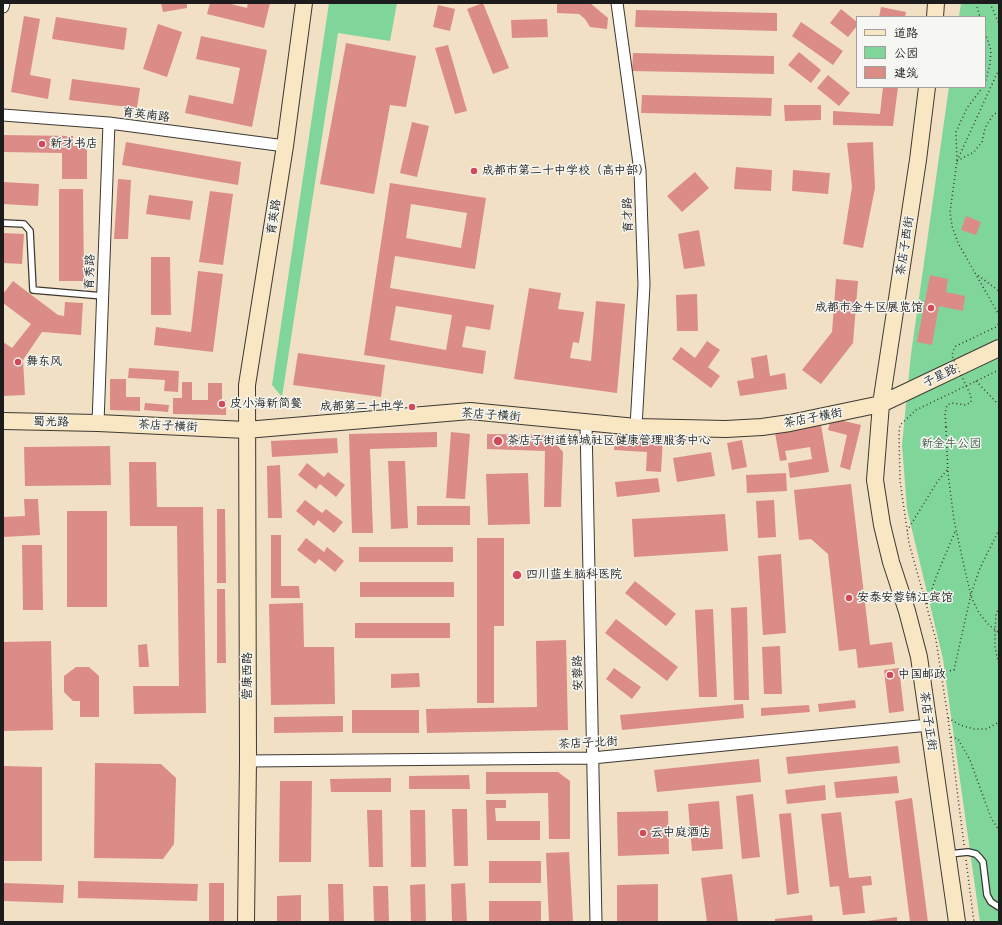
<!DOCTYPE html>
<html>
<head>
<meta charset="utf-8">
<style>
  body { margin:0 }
  #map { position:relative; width:1002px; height:925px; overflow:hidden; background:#f1e0c3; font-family:"Comic Neue","LXGW WenKai TC",sans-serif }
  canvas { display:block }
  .frame { position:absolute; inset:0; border:4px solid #1c1c1c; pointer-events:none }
  .legend { position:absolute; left:856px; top:16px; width:130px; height:72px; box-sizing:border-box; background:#f6f6f2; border:1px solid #9f9f9c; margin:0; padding:5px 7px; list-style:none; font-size:12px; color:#1c1c1c }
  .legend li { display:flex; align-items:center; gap:8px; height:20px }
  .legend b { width:20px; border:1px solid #9f9f9c }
</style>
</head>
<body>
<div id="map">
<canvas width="1002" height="925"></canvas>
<div class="frame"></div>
<ul class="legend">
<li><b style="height:5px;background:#f9e7c3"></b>道路</li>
<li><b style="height:11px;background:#80d69a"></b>公园</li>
<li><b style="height:11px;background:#dc8c87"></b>建筑</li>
</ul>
</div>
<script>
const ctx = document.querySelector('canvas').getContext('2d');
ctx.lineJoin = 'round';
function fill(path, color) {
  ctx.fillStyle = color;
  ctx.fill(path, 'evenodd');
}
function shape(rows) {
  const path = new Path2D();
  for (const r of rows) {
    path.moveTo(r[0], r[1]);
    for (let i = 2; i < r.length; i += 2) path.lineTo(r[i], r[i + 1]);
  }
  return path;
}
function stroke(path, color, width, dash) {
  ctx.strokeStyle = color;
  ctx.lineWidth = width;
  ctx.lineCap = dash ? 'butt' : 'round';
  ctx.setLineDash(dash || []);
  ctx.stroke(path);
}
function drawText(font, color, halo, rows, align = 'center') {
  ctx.font = font + ' "Comic Neue","LXGW WenKai TC",sans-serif';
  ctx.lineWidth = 3;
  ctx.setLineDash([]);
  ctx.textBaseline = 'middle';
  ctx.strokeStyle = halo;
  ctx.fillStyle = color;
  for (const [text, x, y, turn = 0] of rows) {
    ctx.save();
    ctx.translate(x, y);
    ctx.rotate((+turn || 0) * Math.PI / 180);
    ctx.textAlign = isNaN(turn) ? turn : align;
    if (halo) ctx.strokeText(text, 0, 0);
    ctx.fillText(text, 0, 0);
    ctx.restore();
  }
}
const green = shape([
  [329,3,397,3,390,41,338,33,282,397,272,385],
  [961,3,999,3,999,922,980,922,943,659,907,509,902,445,911,354,949,87,985,87,985,17,959,17]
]);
const building = shape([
  [161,3,187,3,187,8,163,12],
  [210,3,227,3,247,8,248,3,270,3,264,28,207,14],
  [483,3,509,68,493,74,467,9],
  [557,3,590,3,608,18,607,29,590,27,585,19,579,14,557,13],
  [438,5,455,9,450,31,433,27],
  [881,7,906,12,905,17,879,17],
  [841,9,857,22,857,26,848,37,830,23],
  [636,10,777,13,777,31,635,27],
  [24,16,40,19,30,75,51,79,48,99,11,92],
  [56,17,127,28,124,50,52,39],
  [547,19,548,37,512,38,511,20],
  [801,22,843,51,833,65,792,36],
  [158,24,182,32,167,77,143,69],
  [201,36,267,50,252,127,185,113,189,95,233,104,240,68,196,59],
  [346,43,416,56,406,107,390,105,374,194,320,184],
  [448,45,467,111,455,114,435,48],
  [799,52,821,70,811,83,788,65],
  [633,53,774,56,774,74,632,71],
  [828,75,850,93,839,106,817,88],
  [72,79,140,88,137,108,69,100],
  [883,87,898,87,893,126,833,125,833,111,880,114],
  [642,95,772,98,771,116,641,113],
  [784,105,821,105,821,120,785,121],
  [412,122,429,126,417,177,400,173],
  [3,135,73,136,73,146,87,146,87,179,62,179,62,153,3,152],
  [126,142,241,162,238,185,122,165],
  [873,142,875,188,863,248,843,244,852,187,847,143],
  [736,167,772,170,771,191,734,189],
  [793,170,830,173,828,194,792,191],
  [695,172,709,188,682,212,667,196],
  [118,179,131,180,128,239,114,239],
  [3,182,39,184,38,206,3,204],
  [390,183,486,198,475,269,395,256,390,288,494,305,490,330,466,326,462,347,486,351,483,374,364,355],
  [411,204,467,213,461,248,406,238],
  [396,306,452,315,446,350,390,340],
  [59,189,83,189,84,281,59,281],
  [210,191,233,194,223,265,199,262],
  [149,195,193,201,190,220,146,214],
  [966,216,981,222,976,235,961,230],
  [699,230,705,266,684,269,678,234],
  [3,233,24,234,22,264,3,263],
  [151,257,170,257,171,315,151,315],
  [198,271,223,274,213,352,154,345,156,327,191,332],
  [930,275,948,279,946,292,965,296,963,311,939,306,932,345,917,342],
  [836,279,858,281,853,343,821,384,802,370,832,332],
  [13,281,58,315,64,316,65,302,83,303,81,335,42,332,23,360,25,395,3,396,3,342,12,348,31,324,3,303,3,294],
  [529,288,561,293,558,309,584,312,579,343,573,342,570,358,591,361,596,301,625,304,617,393,514,379],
  [697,294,698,331,677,331,676,295],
  [707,341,720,350,708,367,720,376,711,388,672,359,681,347,695,358],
  [298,353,385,365,381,397,293,385],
  [767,355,770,376,785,373,787,389,740,396,737,381,754,378,751,358],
  [129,368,179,371,178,392,164,391,165,380,128,378],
  [110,379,126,379,126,397,140,397,140,411,110,410],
  [182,382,192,382,192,400,208,400,208,383,222,383,222,400,226,400,226,415,173,414,173,398,182,398],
  [145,403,169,405,168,412,144,410],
  [831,418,861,425,850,470,840,467,847,435,828,430],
  [821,425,829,472,790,478,788,463,812,459,810,447,785,451,787,460,780,461,775,433],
  [437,432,437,447,370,449,373,533,352,533,349,434],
  [451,432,470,434,465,499,446,498],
  [487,434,548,435,563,452,561,507,544,507,545,451,487,449],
  [616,434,663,438,661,472,646,471,647,452,614,450],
  [337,438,338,453,272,457,271,441],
  [742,440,747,467,732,470,727,443],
  [110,446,111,485,25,486,24,447],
  [711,452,715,476,677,482,673,458],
  [388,461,405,461,408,528,391,529],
  [129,462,156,462,157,507,203,507,206,713,134,714,133,686,179,686,177,526,130,526],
  [307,463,324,477,328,472,345,485,336,497,320,484,316,489,298,475],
  [280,465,282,518,268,518,267,466],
  [528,473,530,524,488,525,486,474],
  [786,473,787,491,747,493,746,475],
  [658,478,660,492,617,497,615,482],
  [851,484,870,645,892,642,895,664,858,668,856,649,839,651,828,554,811,539,799,540,794,490],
  [24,499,38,499,40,535,3,537,3,517,25,516],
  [305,500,322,513,326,509,343,522,334,533,318,520,314,526,296,511],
  [774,500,776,537,758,538,756,501],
  [417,506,470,506,470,525,417,525],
  [217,509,225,509,226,583,217,583],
  [67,511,107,511,107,607,67,607],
  [725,514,728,551,634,557,632,519],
  [271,535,281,535,281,586,299,586,300,598,271,598],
  [306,538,324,552,327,547,344,561,335,572,319,559,315,564,297,550],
  [477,538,504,538,504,626,494,626,494,703,477,703],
  [22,545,42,545,43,610,23,610],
  [359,547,453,547,453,562,359,562],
  [781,554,786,633,763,635,758,556],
  [635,581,676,614,666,626,625,593],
  [360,582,454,582,454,597,360,597],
  [217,589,225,589,226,663,217,663],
  [303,603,304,647,334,647,335,704,271,705,269,604],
  [747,607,749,700,734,700,731,608],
  [713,609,717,697,699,697,695,610],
  [616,619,678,667,667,681,605,633],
  [355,623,450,623,450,638,355,638],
  [566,640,568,730,427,733,426,709,537,707,536,641],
  [51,641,53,730,3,731,3,642],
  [147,644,149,667,139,667,138,645],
  [780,646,782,694,764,694,762,647],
  [76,667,89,667,99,676,99,717,80,717,80,701,73,701,64,692,64,676],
  [614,668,641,687,632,699,606,679],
  [899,668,904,711,889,713,884,670],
  [419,673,420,687,391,688,391,674],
  [855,700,856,708,819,712,818,704],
  [743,704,744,718,622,730,620,715],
  [809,705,810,712,761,716,761,708],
  [352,710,419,710,419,733,352,733],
  [343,716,343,732,274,733,274,717],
  [898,746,900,763,788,774,786,757],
  [759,759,761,782,657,792,654,770],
  [95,763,161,764,176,778,174,844,163,859,94,858],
  [3,766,42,767,42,861,3,861],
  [486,772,558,772,570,781,570,839,549,839,548,793,486,794],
  [469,775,470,789,409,789,409,776],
  [897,776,899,793,836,798,834,782],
  [391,778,391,792,331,792,330,779],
  [280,781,312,781,311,862,279,862],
  [825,785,826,800,787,804,785,790],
  [753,794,760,857,742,859,736,796],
  [912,798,928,922,910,922,895,801],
  [486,800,506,800,506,808,495,808,496,821,540,821,540,840,487,840],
  [719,801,723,849,692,851,688,804],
  [452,809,467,809,468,866,454,866],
  [367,810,382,810,383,867,369,867],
  [410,810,425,810,426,867,411,867],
  [668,811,669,854,618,856,617,812],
  [841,812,849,878,871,876,872,885,862,886,865,913,843,915,839,886,830,887,821,814],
  [791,813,799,893,787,895,779,814],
  [569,852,573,922,549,922,546,853],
  [489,861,541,861,541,883,489,883],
  [732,874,738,922,707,922,701,878],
  [78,881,198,884,197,901,78,898],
  [3,883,64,885,63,903,3,901],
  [209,883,224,883,224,922,209,922],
  [465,883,467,922,452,922,451,884],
  [328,884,343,884,344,922,329,922],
  [425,884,426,922,411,922,410,885],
  [658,884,658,922,617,922,617,885],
  [373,886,388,886,389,922,374,922],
  [301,895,301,922,277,922,277,896],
  [489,901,541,901,541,922,489,922],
  [812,915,813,922,775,922,775,919],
  [897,917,897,922,867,922,867,921]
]);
const path = shape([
  [976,3,980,17],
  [990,3,999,24],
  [985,33,991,50,990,64,985,84],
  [983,87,967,108,956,132,957,161,950,212,952,226,958,243,999,315],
  [957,161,999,69],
  [957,161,974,152,982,142,985,128,993,115,999,111],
  [975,273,999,291],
  [976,381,999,405],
  [946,427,948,474,954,520,965,571,972,599,979,613,988,624,999,633],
  [907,531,937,482,948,469],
  [927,604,936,577,955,532],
  [999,607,996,615,995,629,995,647,999,665],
  [942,672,954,670,971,594,980,568,999,530],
  [948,718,960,725,974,729,987,729,999,722],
  [951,737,958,739,970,760,991,818,999,830],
  [964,845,948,718,936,640,909,543,900,481,899,433,900,425,916,410,999,370],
  [966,860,974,922]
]);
const lane = shape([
  [3,223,24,224,30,231,33,290,103,296],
  [949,854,968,852,976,854,979,857,983,862,987,895,991,902,999,907]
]);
const street = shape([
  [617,3,640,171,644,285,636,427],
  [3,7,4,3],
  [3,115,109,123,285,146],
  [98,423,109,123],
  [586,423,596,922],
  [248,761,592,758,929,725]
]);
const secondary = shape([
  [935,17,936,3],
  [927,87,918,160,881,404,875,480,882,525,891,562,907,611,919,657,957,922],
  [3,421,98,423,246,430,470,411,636,427,726,429,762,427,790,423,881,404,999,348],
  [246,922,248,761,247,385,285,146,304,3]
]);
const pathBridge = shape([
  [946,427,945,413,947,405,952,403,966,405,971,402,971,396,952,356,953,351,956,346,996,327,999,323]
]);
const markers = [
  [42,144,4,"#d1495b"],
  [474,171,4,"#d1495b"],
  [931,308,4,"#d1495b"],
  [18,362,4,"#d1495b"],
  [222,404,4,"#d1495b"],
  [412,407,4,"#d1495b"],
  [498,441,5,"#d1495b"],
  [517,575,5,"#d1495b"],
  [849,598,4,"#d1495b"],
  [890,675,4,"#d1495b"],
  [643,833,4,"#d1495b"]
];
const streetNames = [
  ["育英南路",146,115,7],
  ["育才路",628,215,-92],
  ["育英路",274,217,-81],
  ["茶店子西街",905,246,-81],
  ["育秀路",90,272,-88],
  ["子星路",940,376,-26],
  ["茶店子横街",491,415,4],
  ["茶店子横街",813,418,-11],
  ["蜀光路",51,422,1],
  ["茶店子横街",168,426,3],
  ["安蓉路",578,673,-91],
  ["营康西路",248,676,-90],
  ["茶店子正街",928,721,82],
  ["茶店子北街",588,743,-3]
];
const poiNames = [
  ["新才书店",50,144],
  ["成都市第二十中学校（高中部）",482,171],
  ["成都市金牛区展览馆",923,308,"right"],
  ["舞东风",26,362],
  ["皮小海新简餐",230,404],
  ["成都第二十中学",404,407,"right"],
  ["茶店子街道锦城社区健康管理服务中心",507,441],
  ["四川蓝生脑科医院",526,575],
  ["安泰安蓉锦江宾馆",857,598],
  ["中国邮政",898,675],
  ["云中庭酒店",651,833]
];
const parkNames = [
  ["新金牛公园",951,444]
];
fill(green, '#80d69a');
fill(building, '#dc8c87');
stroke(lane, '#3c3935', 8);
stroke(street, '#3c3935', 13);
stroke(secondary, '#3c3935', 18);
stroke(path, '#3c3935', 1.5, [1, 3]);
stroke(lane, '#fff', 5.5);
stroke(street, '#fff', 11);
stroke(secondary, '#f9e7c3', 16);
stroke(pathBridge, '#3c3935', 1.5, [1, 3]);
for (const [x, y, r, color] of markers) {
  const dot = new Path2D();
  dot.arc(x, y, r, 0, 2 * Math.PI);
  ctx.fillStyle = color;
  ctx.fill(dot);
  stroke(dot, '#f6f6f2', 1.5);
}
drawText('12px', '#1c1c1c', '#f6f6f2', streetNames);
drawText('12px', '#1c1c1c', '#f6f6f2', poiNames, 'left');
drawText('12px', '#3f5d48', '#f6f6f2', parkNames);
</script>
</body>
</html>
